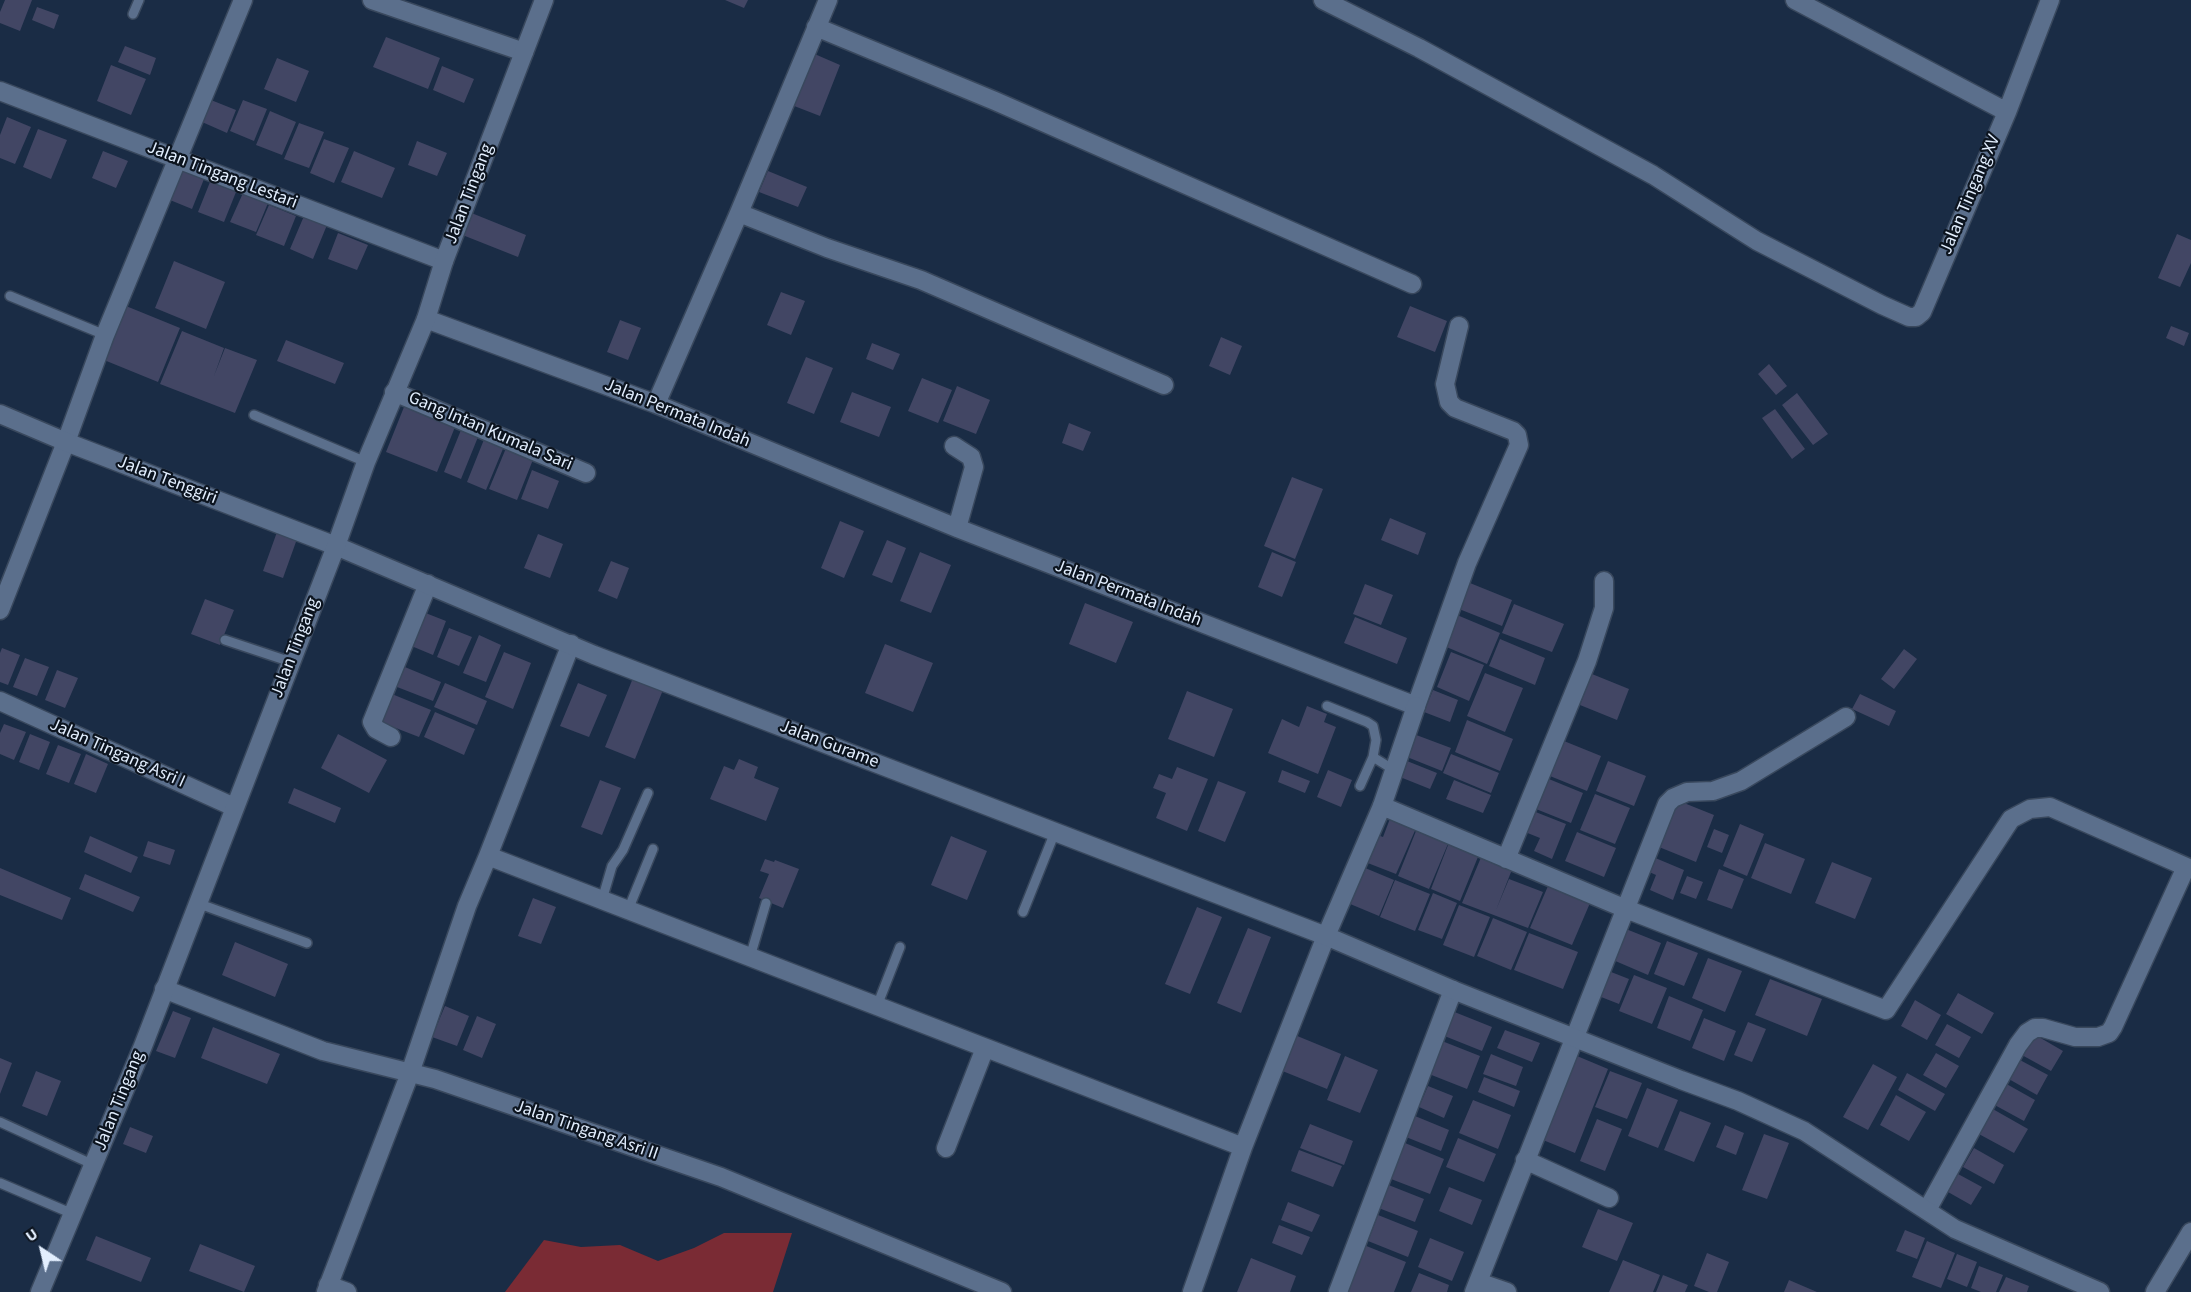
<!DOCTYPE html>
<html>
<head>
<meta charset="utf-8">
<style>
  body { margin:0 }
  #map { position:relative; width:2191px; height:1292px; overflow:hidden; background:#1a2c45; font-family:"Source Sans 3",sans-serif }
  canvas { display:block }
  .north { position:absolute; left:12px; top:1220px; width:60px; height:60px; -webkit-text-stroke:4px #0c141f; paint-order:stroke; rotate:325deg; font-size:16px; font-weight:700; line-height:24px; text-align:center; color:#e2eefe }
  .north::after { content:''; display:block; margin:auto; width:21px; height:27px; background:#e2eefe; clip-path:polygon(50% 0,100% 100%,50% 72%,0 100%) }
</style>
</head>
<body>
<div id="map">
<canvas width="2191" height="1292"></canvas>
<div class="north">U</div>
</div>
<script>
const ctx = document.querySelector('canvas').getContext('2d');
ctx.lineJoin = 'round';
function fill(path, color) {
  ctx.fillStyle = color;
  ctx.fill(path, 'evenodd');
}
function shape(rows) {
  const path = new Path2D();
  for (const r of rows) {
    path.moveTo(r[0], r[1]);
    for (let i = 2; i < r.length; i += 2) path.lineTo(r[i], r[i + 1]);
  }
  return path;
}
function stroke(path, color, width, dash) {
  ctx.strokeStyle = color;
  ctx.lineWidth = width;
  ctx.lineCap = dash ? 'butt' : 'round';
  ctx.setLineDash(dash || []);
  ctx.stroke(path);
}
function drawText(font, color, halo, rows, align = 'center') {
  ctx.font = font + ' "Source Sans 3",sans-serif';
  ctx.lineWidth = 4.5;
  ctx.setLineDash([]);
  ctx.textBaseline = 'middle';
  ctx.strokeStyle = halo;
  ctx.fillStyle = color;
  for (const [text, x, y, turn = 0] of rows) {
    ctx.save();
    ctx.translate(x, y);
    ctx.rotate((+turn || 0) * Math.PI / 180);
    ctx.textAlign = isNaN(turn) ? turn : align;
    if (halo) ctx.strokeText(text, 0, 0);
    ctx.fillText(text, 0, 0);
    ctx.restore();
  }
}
const green = shape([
  [724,1233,792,1233,773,1292,505,1292,544,1240,581,1247,620,1245,658,1261,694,1248]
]);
const building = shape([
  [5,0,32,0,20,31,0,23,0,12],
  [725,0,748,0,744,8],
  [37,7,59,15,54,29,32,20],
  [386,37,440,58,428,89,373,67],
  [125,46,156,58,150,75,118,62],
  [810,52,840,65,820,116,789,104],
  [277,58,309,71,296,102,264,89],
  [111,65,146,79,131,115,97,101],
  [442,66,474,79,464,103,433,90],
  [211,100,236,110,227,133,202,122],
  [243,100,267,109,254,141,230,131],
  [270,111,296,122,282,155,256,145],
  [7,117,31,127,15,164,0,158,0,135],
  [299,123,324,132,309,168,284,159],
  [38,129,67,140,51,179,23,167],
  [324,139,349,148,334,183,310,173],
  [417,141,447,153,437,176,408,165],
  [103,151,128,161,116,188,92,178],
  [354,151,395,168,382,198,341,182],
  [182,170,204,179,192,209,170,200],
  [768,171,807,187,798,207,759,192],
  [210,182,236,192,224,222,198,212],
  [243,193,268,203,256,232,230,222],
  [269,205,296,216,284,246,256,235],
  [469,212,526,235,518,257,460,234],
  [304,216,327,225,313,259,290,249],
  [338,233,368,245,357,270,328,259],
  [2177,234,2191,240,2191,263,2180,287,2158,278],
  [174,261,225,282,206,329,155,308],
  [781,292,805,301,791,335,767,325],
  [126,306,180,328,158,382,104,360],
  [1410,306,1447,321,1435,352,1397,337],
  [620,320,641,328,628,360,607,352],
  [2171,326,2189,333,2184,346,2166,338],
  [182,331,224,348,214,376,225,348,257,360,235,413,160,384],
  [1221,337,1242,346,1230,375,1209,366],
  [286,340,344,363,335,384,277,361],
  [872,343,900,354,893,370,866,359],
  [806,357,833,368,814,414,787,403],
  [1769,364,1787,386,1776,395,1758,374],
  [922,378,952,390,938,423,908,411],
  [957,386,990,400,976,434,943,421],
  [852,392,891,407,879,437,840,422],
  [1797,393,1828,434,1813,445,1782,405],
  [404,407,455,427,437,472,386,452],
  [1775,409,1805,449,1792,459,1762,418],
  [1069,423,1091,432,1083,451,1062,443],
  [461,430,478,437,461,479,444,472],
  [487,432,507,439,486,490,467,482],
  [509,441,536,452,517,500,489,489],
  [532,470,559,481,548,509,521,499],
  [1292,477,1323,489,1295,559,1264,546],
  [1390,518,1426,533,1418,555,1381,540],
  [840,521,864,531,844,578,821,568],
  [277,532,297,539,283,578,263,571],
  [538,534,563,544,550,578,524,568],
  [887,540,906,548,892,583,872,575],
  [920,552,951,565,931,613,900,601],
  [1272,552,1296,562,1282,597,1258,587],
  [611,561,629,568,617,599,598,591],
  [1465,581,1512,600,1502,626,1454,607],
  [1365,584,1393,595,1381,625,1353,614],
  [205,599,234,610,220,645,191,634],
  [1085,603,1133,622,1116,663,1069,644],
  [1514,604,1564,624,1552,652,1502,633],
  [423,612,446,621,433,655,409,645],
  [1457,615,1500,633,1487,664,1444,646],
  [1355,617,1407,638,1397,664,1344,643],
  [449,628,472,637,459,666,437,657],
  [479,635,501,645,486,682,463,673],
  [1500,639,1545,658,1535,685,1489,666],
  [885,644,933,663,913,712,865,693],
  [2,648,20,655,8,685,0,682,0,653],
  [1904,649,1917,659,1894,689,1881,679],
  [504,652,531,663,513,709,485,697],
  [1451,652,1484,665,1469,701,1437,687],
  [25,658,49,667,37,696,13,687],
  [400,665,441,682,433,701,392,685],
  [57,670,78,678,65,708,45,700],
  [1485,673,1523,688,1505,732,1467,716],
  [1592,674,1629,689,1617,720,1580,705],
  [633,678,663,690,635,759,605,747],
  [445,683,487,701,477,725,434,707],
  [578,683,607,695,589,737,560,726],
  [1433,690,1458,700,1450,722,1424,712],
  [1187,691,1233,709,1214,757,1168,739],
  [387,692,431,710,419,737,375,720],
  [1860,694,1896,711,1889,726,1852,709],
  [1307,706,1327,714,1324,722,1336,727,1318,774,1268,753,1282,719,1299,727],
  [435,712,475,729,464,755,424,737],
  [1467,720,1513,739,1500,771,1455,752],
  [4,724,26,732,14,760,0,754,0,733],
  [1411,733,1451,748,1442,771,1402,755],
  [30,734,50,742,39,770,19,762],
  [338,734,387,760,369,793,321,768],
  [1559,739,1601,756,1587,791,1545,774],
  [58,745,81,754,69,783,46,774],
  [86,754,108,764,96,793,74,784],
  [1451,754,1499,773,1491,793,1443,773],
  [739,759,758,767,754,778,779,788,766,821,710,799,724,766,734,770],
  [1407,761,1437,773,1430,789,1400,777],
  [1608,761,1646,776,1634,806,1596,791],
  [1177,767,1208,779,1187,831,1156,818,1166,793,1153,788,1159,774,1172,779],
  [1282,770,1310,781,1305,793,1278,782],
  [1328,770,1352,780,1341,807,1317,797],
  [1544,777,1583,793,1571,823,1531,807],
  [600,780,621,788,602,835,581,827],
  [1454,780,1491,795,1483,813,1446,799],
  [1218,781,1246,792,1225,842,1198,831],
  [294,788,341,808,335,823,288,803],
  [1595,794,1630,808,1615,844,1580,830],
  [1679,801,1714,815,1696,862,1659,847],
  [1528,809,1566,824,1552,859,1534,851,1540,838,1520,830],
  [1391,816,1417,826,1396,874,1360,860,1372,833,1383,837],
  [1740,824,1764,834,1747,876,1723,866],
  [1418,826,1450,839,1429,889,1398,876],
  [1714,829,1729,835,1722,853,1707,847],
  [1577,832,1616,848,1604,877,1565,861],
  [90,836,138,857,131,873,84,852],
  [951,836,987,851,967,900,931,885],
  [1450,840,1480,852,1460,901,1431,889],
  [148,841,175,850,170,865,143,856],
  [1765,843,1805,859,1791,894,1751,878],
  [1482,855,1513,867,1496,910,1509,879,1543,892,1528,928,1462,903],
  [1653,857,1684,870,1673,900,1650,890,1656,875,1647,871],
  [765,859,774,862,775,860,799,869,783,908,759,898,769,874,760,871],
  [1832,862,1872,878,1855,919,1815,903],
  [1358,865,1394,880,1379,916,1343,901],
  [0,868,71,898,62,920,0,895],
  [1719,869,1744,879,1732,909,1707,900],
  [85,874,140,897,133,912,79,889],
  [1687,876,1703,882,1696,899,1680,893],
  [1395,880,1430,894,1415,931,1380,917],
  [1548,886,1590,903,1572,945,1530,928],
  [1433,893,1457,903,1442,939,1418,930],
  [533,898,556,907,541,944,518,936],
  [1459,905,1490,917,1474,957,1443,945],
  [1197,907,1222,917,1190,994,1165,984],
  [1493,918,1527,932,1511,970,1477,956],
  [1248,928,1271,937,1241,1013,1217,1003],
  [1626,929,1661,943,1648,975,1613,960],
  [1529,933,1578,952,1563,989,1514,970],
  [1667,941,1698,953,1684,986,1654,974],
  [235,942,288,964,275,997,222,975],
  [1708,958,1742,971,1725,1012,1692,998],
  [1606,970,1629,979,1619,1004,1596,995],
  [1634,975,1667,988,1652,1024,1619,1011],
  [1770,979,1822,999,1807,1036,1755,1015],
  [1958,993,1994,1013,1982,1034,1946,1014],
  [1669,996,1703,1010,1690,1041,1657,1028],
  [1915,1000,1941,1015,1927,1040,1901,1026],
  [445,1006,469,1016,457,1046,432,1037],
  [173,1011,191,1018,175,1058,156,1051],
  [1452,1011,1492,1027,1482,1051,1442,1035],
  [477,1016,496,1024,482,1058,463,1050],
  [1704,1018,1736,1031,1724,1061,1692,1048],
  [1748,1022,1766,1029,1752,1062,1734,1055],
  [1947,1024,1971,1037,1959,1058,1935,1045],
  [213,1027,280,1054,267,1084,201,1058],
  [1505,1030,1540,1043,1532,1062,1497,1048],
  [1290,1033,1341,1054,1327,1089,1275,1068],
  [2032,1033,2063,1051,2051,1071,2020,1054],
  [1442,1041,1480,1056,1467,1089,1429,1074],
  [1936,1053,1959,1066,1946,1088,1923,1075],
  [1491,1054,1523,1067,1516,1086,1483,1074],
  [1345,1056,1378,1070,1360,1113,1327,1100],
  [1577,1056,1608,1069,1575,1153,1543,1140],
  [0,1058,12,1063,0,1094],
  [2018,1059,2048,1075,2037,1095,2007,1078],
  [1873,1064,1897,1077,1868,1130,1843,1117],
  [36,1071,61,1081,47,1116,22,1106],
  [1610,1071,1642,1083,1627,1119,1595,1107],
  [1907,1073,1945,1094,1935,1111,1898,1090],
  [1484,1077,1520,1091,1514,1107,1478,1092],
  [2003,1082,2035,1100,2024,1121,1991,1103],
  [1428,1086,1453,1096,1444,1118,1419,1107],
  [1647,1088,1678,1100,1658,1148,1628,1136],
  [1896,1095,1926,1112,1909,1141,1880,1125],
  [1473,1100,1511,1115,1498,1149,1459,1133],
  [1991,1108,2028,1129,2014,1153,1977,1133],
  [1680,1111,1711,1123,1694,1162,1664,1150],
  [1415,1116,1449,1130,1441,1151,1406,1137],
  [1597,1119,1622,1129,1605,1171,1580,1161],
  [1310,1124,1353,1141,1344,1165,1300,1148],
  [1725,1125,1744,1133,1736,1155,1716,1147],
  [130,1127,153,1136,146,1153,123,1144],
  [1764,1134,1789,1143,1767,1199,1742,1190],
  [1458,1138,1496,1154,1484,1182,1446,1167],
  [1405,1143,1444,1159,1430,1194,1391,1179],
  [1974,1148,2004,1165,1994,1184,1963,1167],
  [1299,1150,1342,1166,1333,1187,1291,1171],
  [1958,1174,1982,1187,1971,1205,1948,1192],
  [1386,1184,1424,1199,1415,1222,1376,1207],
  [1449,1187,1482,1200,1472,1225,1439,1211],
  [1288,1202,1320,1215,1312,1232,1281,1220],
  [1598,1209,1633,1223,1617,1261,1582,1247],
  [1378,1215,1418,1231,1408,1257,1368,1241],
  [1279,1225,1310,1237,1302,1255,1272,1243],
  [1905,1230,1925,1238,1917,1259,1896,1251],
  [96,1236,151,1258,141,1282,86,1260],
  [1430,1238,1464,1252,1452,1281,1418,1267],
  [1927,1241,1955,1253,1941,1288,1912,1277],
  [200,1244,255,1266,244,1292,189,1271],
  [1364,1245,1406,1262,1394,1292,1345,1292],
  [1707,1253,1729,1262,1717,1292,1709,1292,1694,1286],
  [1957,1254,1977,1262,1967,1287,1947,1279],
  [1251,1258,1296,1276,1290,1292,1237,1292],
  [1623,1260,1660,1275,1653,1292,1609,1292],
  [1979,1266,2003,1275,1996,1292,1981,1292,1971,1288],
  [1419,1273,1449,1285,1447,1292,1411,1292],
  [1663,1275,1688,1285,1685,1292,1656,1292],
  [2006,1277,2029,1286,2027,1292,1999,1292],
  [1789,1280,1817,1292,1784,1292]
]);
const service = shape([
  [133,14,139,0],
  [10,296,105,335],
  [254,415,366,462],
  [225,640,291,662],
  [1327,706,1367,722,1373,726,1376,740,1373,757,1394,770],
  [1360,786,1373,757],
  [602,900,612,866,623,850,648,793],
  [197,903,307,943],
  [628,910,653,849],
  [1023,912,1055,832],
  [750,957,766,903],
  [877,1006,900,947],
  [0,1122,94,1165],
  [0,1183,73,1214]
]);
const minor = shape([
  [372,0,524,52],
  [1323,0,1419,48,1653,175,1757,241,1882,305,1909,317,1916,317,1922,312,2007,112,2050,0],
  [1795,0,2007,112],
  [816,27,995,101,1412,284],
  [0,91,444,261],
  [739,213,827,248,921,280,1164,385],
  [426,319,656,404,957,528,1416,706,1467,563,1519,445,1517,435,1513,431,1455,408,1449,402,1445,384,1459,326],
  [394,392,586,473],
  [656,404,739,213,828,0],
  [954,446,971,457,974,467,957,528],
  [0,610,66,442,105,335,243,0],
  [571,644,488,856,1243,1147],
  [0,701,234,807],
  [391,737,376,729,372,722,428,584],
  [1382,806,1626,909,1886,1010,2005,828,2011,819,2030,809,2050,807,2191,869],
  [1506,859,1587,661,1604,608,1604,581],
  [164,989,323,1051,435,1079,721,1177,1002,1292],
  [946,1148,985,1048],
  [1525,1160,1609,1198],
  [1927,1210,2018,1045,2027,1033,2035,1028,2043,1028,2075,1037,2098,1037,2109,1033,2113,1027,2186,867],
  [1478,1282,1507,1292],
  [328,1285,347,1292],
  [326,1292,410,1073,467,906,488,856],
  [1192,1292,1243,1147,1326,936],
  [1338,1292,1453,990],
  [1474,1292,1667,804,1673,798,1687,792,1713,791,1741,781,1846,717],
  [2155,1292,2191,1232]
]);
const tertiary = shape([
  [0,414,66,442,336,546,594,655,1326,936],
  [1416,706,1382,806,1326,936,1453,990,1681,1080,1738,1101,1804,1131,1955,1229,2100,1292]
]);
const secondary = shape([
  [40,1292,143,1046,336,546,366,462,426,319,444,261,544,0]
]);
const streetNames = [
  ["Jalan Tingang Lestari",222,176,21],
  ["Jalan Tingang",470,194,-69],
  ["Jalan Tingang XV",1971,195,-67],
  ["Jalan Permata Indah",677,414,22],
  ["Gang Intan Kumala Sari",490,432,23],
  ["Jalan Tenggiri",167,481,21],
  ["Jalan Permata Indah",1128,594,21],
  ["Jalan Tingang",296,648,-69],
  ["Jalan Gurame",829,745,21],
  ["Jalan Tingang Asri I",117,754,24],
  ["Jalan Tingang",120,1101,-68],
  ["Jalan Tingang Asri II",586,1131,19]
];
fill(green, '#7a2b34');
fill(building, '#424664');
stroke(service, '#39485d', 12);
stroke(minor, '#39485d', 21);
stroke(tertiary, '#39485d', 21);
stroke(secondary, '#39485d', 21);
stroke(service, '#5b6f8c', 9);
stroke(minor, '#5b6f8c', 18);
stroke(tertiary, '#5b6f8c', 18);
stroke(secondary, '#5b6f8c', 18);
drawText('18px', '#e2eefe', '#0c141f', streetNames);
</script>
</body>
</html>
